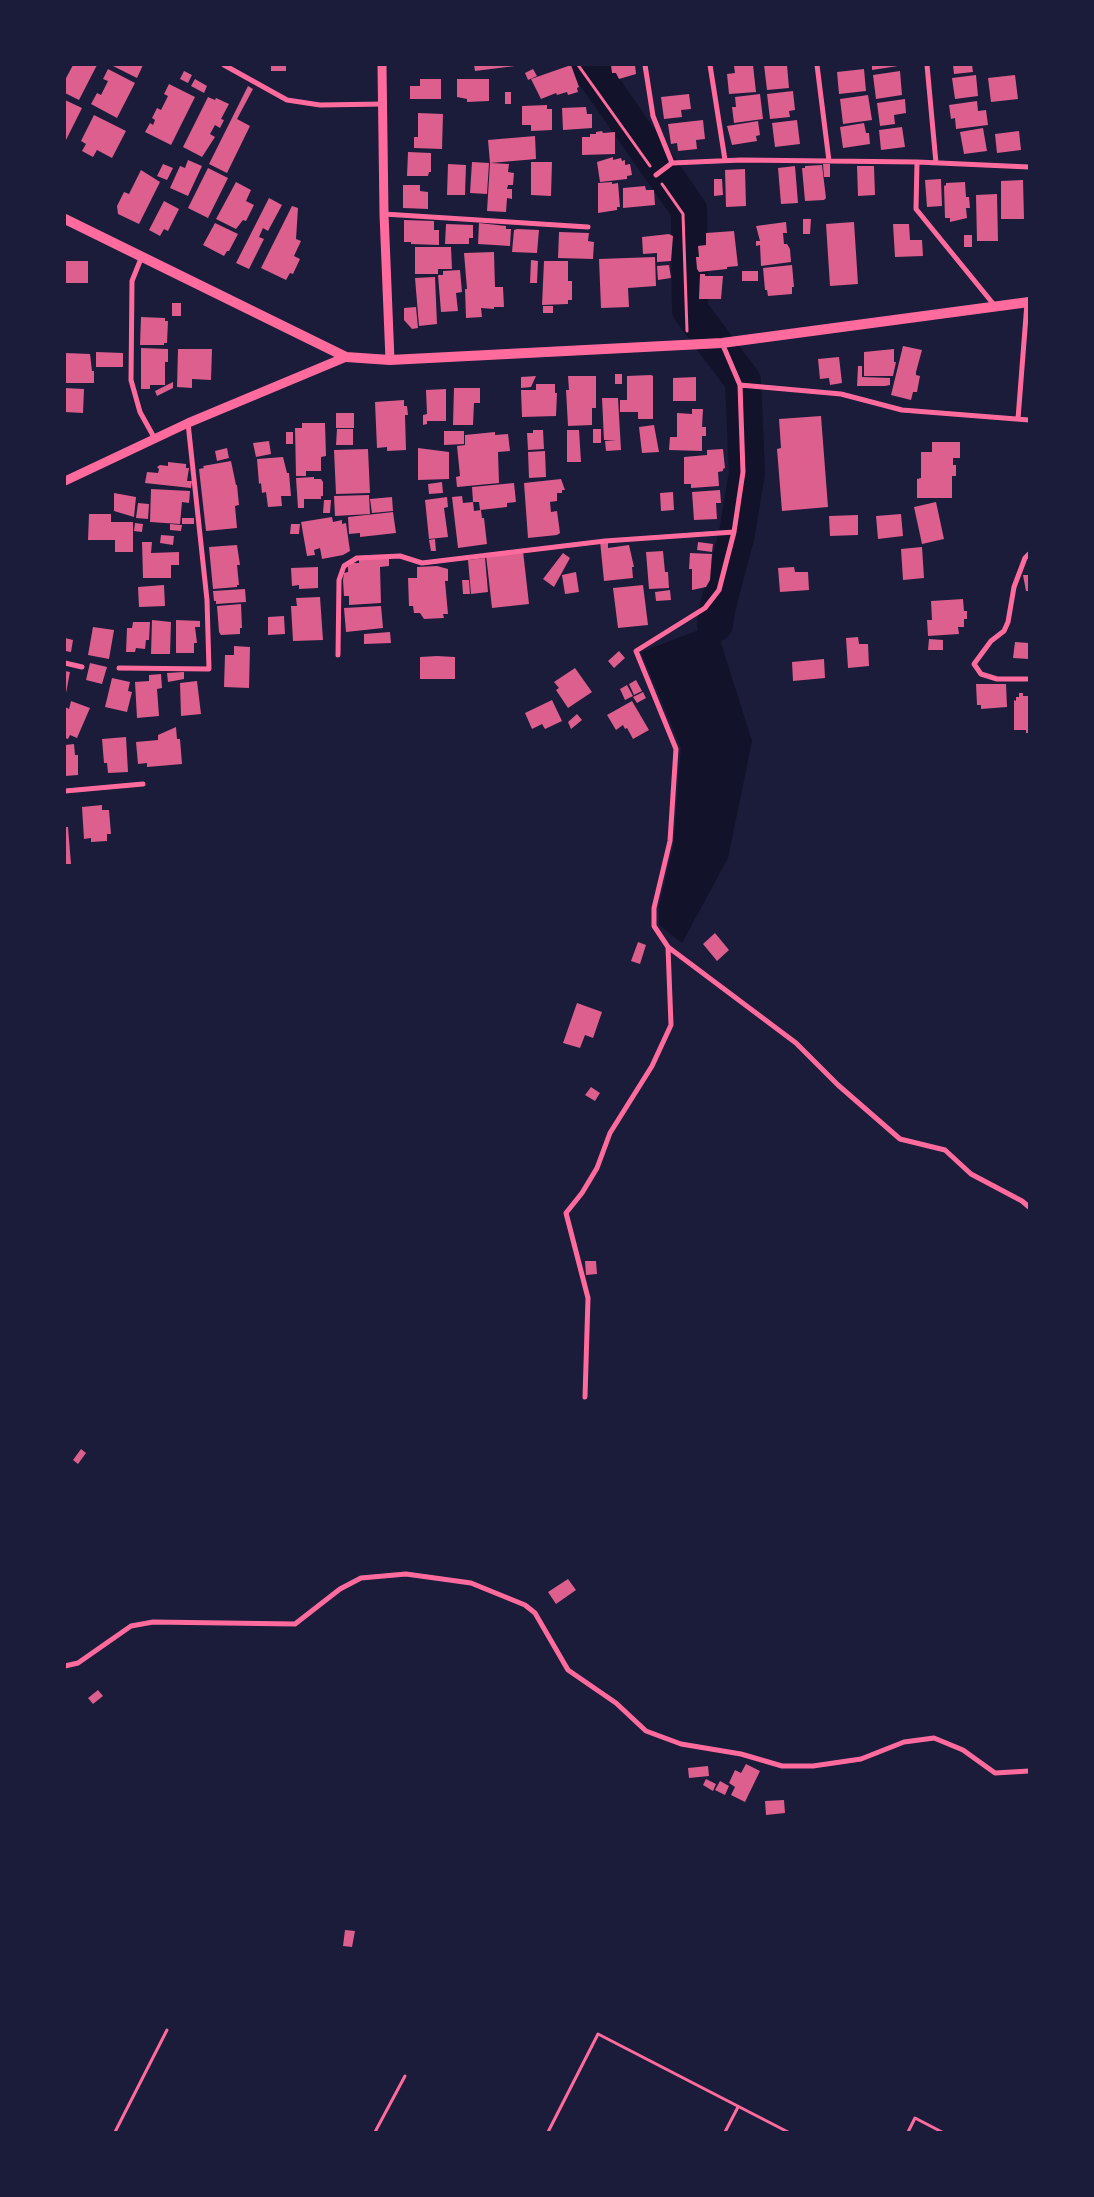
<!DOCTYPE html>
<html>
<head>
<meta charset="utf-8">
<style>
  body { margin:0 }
  #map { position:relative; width:1094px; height:2197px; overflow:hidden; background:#1b1b3a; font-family:"Source Sans 3",sans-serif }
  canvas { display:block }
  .frame { position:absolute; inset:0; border:66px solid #1b1b3a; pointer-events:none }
</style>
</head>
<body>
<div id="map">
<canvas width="1094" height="2197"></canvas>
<div class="frame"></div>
</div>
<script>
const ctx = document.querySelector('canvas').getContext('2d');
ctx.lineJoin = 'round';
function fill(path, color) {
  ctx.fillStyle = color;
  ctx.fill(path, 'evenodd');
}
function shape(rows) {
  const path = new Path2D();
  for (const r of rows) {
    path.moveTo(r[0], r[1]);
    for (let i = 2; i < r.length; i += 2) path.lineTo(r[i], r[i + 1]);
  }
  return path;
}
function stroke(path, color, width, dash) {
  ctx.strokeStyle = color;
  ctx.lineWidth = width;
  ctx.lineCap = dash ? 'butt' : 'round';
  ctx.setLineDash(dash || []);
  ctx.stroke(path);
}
const water = shape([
  [715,624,752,741,728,858,682,943,659,925,659,907,674,843,681,747,641,652]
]);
const river = shape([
  [588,65,689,210,690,310,743,381,747,473,737,533,717,610,715,624]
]);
const building = shape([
  [73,65,97,65,79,100,65,93,65,80],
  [111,65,143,65,137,78],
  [271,65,286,65,286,71,271,71],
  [474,65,514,65,515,66,475,71],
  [571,65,579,87,577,88,578,92,568,95,567,92,557,95,556,93,541,99,531,79],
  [611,65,635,65,636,74,619,79,616,73,612,73],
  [753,65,756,92,729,94,727,74,735,73,734,66],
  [764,65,787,65,789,88,767,90],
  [872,65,898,65,898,66,872,70],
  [953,65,972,65,973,72,954,74],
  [108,69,135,83,117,118,91,104,97,93,101,95,108,81,103,79],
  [533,69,537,76,528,80,525,73],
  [864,69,866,91,839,94,837,72],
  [184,71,192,75,188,83,180,79],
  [900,71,902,95,876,99,873,75],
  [976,75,978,96,955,99,952,78],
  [1015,75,1018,99,991,102,988,78],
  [195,79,207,86,204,93,191,86],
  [420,79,441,79,441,99,410,99,410,86,420,86],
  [457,79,489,79,489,101,467,102,467,99,457,97],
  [169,84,195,97,171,145,145,132,150,123,153,125,155,120,152,118,157,108,161,110,168,96,164,94],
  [248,86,253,89,237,119,250,126,227,173,209,164],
  [793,91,795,110,789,111,790,117,770,119,767,94],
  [505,92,511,92,511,104,505,104],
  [689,94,691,109,681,110,682,117,664,119,661,97],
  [760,94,763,119,734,123,732,107,736,107,735,97],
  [868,95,872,120,843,124,840,99],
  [208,97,215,100,216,98,229,104,221,119,224,120,220,128,215,125,210,134,215,137,202,157,183,147],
  [905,99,906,113,894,115,895,124,880,126,877,103],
  [65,100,82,108,65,142],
  [977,101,978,111,986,110,988,125,956,129,955,118,951,119,949,105],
  [547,105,547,109,552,109,552,130,531,131,531,125,522,125,522,106],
  [586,107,587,114,592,114,592,128,563,130,562,108],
  [418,113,443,114,442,149,414,148,414,137,418,137],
  [94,115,126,131,112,158,97,150,93,157,82,151,86,144,81,141],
  [703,120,705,139,696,140,697,149,678,151,677,143,671,144,668,124],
  [797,120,800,144,775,147,772,123],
  [758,121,760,135,756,136,757,141,732,145,727,126],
  [864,123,866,133,869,133,870,144,843,148,840,127],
  [902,127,905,147,881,150,879,130],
  [983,128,987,151,964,154,960,132],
  [602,131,603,133,615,132,615,154,582,155,582,137,590,137,590,134,596,134,596,132],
  [1019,131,1021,150,997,153,995,134],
  [535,136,536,159,490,163,488,140],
  [408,152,431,153,431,172,429,172,428,176,407,176],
  [613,157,613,160,621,158,622,161,625,160,625,165,630,164,632,175,627,176,627,179,600,182,597,162],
  [188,160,202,166,188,196,170,188,180,166,185,168],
  [472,162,489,163,487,194,470,193],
  [531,162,552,162,551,196,531,195],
  [490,163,509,164,508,172,514,173,513,185,508,185,507,189,512,189,512,199,507,198,506,212,487,211],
  [163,164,173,168,167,180,157,176],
  [448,164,466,165,465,195,447,195],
  [823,164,830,164,830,177,824,177],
  [822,165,826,198,824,200,805,201,802,168,805,168,805,166],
  [795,166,798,203,781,204,778,168],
  [857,166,874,166,875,195,858,196],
  [208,168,228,178,208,218,188,208],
  [745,169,746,206,726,207,725,170],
  [141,170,160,182,139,224,118,214,117,206,124,192,129,194],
  [714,179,722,179,723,195,714,196],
  [941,179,942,206,927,207,925,180],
  [1023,180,1024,219,1001,219,1001,181],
  [236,182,251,190,246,201,254,205,246,221,243,220,236,229,216,219],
  [612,182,612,184,618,183,620,207,617,207,617,210,598,213,598,183],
  [965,182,966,197,969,197,970,208,966,208,967,218,950,222,950,218,945,218,944,186,946,185,946,183],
  [403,185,420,185,420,191,428,192,428,209,403,208],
  [645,186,646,190,654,190,655,205,623,208,623,188],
  [997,194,998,241,977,241,976,195],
  [269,198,282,205,268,231,263,228,259,237,264,239,249,269,236,263],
  [164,201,179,209,168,231,164,229,160,236,149,230],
  [292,206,298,208,296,239,301,241,294,256,300,259,293,274,290,273,286,280,261,268],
  [803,219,811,219,810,234,803,234],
  [404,220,434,221,434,230,439,230,439,245,411,244,411,242,404,242],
  [786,222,787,233,783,233,784,244,787,244,790,249,791,262,761,266,760,245,756,246,756,241,760,241,756,226],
  [854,222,858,284,830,286,826,224],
  [215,223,238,234,229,251,227,251,224,256,203,245],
  [479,223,506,226,506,229,511,229,510,246,478,244],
  [446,224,473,225,473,238,469,238,469,244,445,244],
  [893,224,909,224,910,240,922,240,923,256,895,257],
  [517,229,539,230,537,253,512,252,514,230],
  [734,231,738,266,727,267,727,269,699,272,697,269,696,257,699,257,698,246,706,245,706,233],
  [559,232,589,233,588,241,594,242,593,259,558,258],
  [669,234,673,236,671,261,657,262,657,253,643,254,642,237],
  [964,235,972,235,972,247,964,247],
  [415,247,451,247,452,269,438,269,438,274,415,274],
  [494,252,495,287,503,287,504,307,494,307,494,309,481,308,482,317,466,318,465,289,467,289,464,253],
  [655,257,656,286,628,288,629,307,601,308,599,259],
  [531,260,538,261,537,283,530,283],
  [65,261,88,261,88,283,65,283],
  [544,261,568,261,568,281,572,281,572,300,568,300,568,304,542,305],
  [669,265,671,278,658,280,657,266],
  [792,265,794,287,792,287,792,294,768,296,767,290,765,290,763,268],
  [460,270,462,292,456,293,458,311,441,312,438,275,443,275,443,271],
  [742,271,758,271,758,281,742,281],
  [700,274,705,274,705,276,723,276,721,299,699,299],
  [435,277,437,324,419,326,415,278],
  [172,303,181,303,181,316,172,316],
  [543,306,553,306,553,313,543,313],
  [416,307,418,328,412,329,404,320,404,308],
  [141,317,165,318,165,321,168,321,167,343,164,343,164,345,140,345],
  [903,346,922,350,916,372,916,375,920,376,917,392,913,392,911,400,891,395],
  [141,348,168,349,168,362,165,362,165,385,150,385,150,389,141,389],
  [178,349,212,349,211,380,192,379,192,388,177,387],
  [894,349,894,362,896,362,893,376,864,376,864,352],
  [96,352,123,353,123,367,96,367],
  [65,353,90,354,92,371,94,371,94,383,65,383],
  [839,357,842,383,830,385,829,378,820,379,818,359],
  [858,366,862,366,862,377,890,378,890,385,885,386,857,386],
  [615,374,622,374,622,384,615,384],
  [651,375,653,376,653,419,638,419,638,412,620,412,620,400,627,400,627,376],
  [536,376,531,387,521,388,521,377],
  [568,376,596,376,596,408,592,408,592,425,568,426,566,390,569,390],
  [696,377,696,401,673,401,673,378],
  [173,382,173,388,157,396,155,391],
  [536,384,555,384,555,393,557,393,556,416,522,417,521,390,536,390],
  [65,388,84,389,83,413,65,412],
  [454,388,480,388,480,403,474,403,473,425,453,425],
  [446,389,446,421,427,421,427,424,423,425,423,415,427,414,426,390],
  [602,398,618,398,621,450,606,451,605,441,616,440,604,440],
  [404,400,404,406,407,406,408,415,405,415,406,450,387,451,387,447,377,448,375,402],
  [692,409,703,409,702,427,706,427,706,436,702,436,702,451,669,450,670,437,677,437,677,413,692,414],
  [336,413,354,413,354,428,336,428],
  [821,416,828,507,782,511,777,449,781,448,779,419],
  [302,423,325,423,326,456,321,457,321,471,306,471,306,476,296,476,295,428,302,428],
  [654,425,659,452,642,453,639,427],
  [337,429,353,429,353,445,336,445],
  [593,429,601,429,601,443,593,443],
  [533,430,543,430,544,449,528,450,527,433,533,433],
  [567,430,579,430,581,462,567,462],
  [444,431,464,431,464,444,444,445],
  [286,432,293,432,293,444,286,444],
  [495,432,495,435,508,434,510,451,498,452,499,483,457,487,456,477,460,476,457,446,465,445,465,435],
  [269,441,271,454,256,457,253,443],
  [932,442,960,442,960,458,953,458,953,465,956,465,956,476,952,476,952,498,917,498,917,479,921,478,921,452,932,452],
  [227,448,229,458,217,461,215,451],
  [418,448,449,452,449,479,418,480],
  [368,449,370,493,336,494,334,450],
  [723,449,725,468,723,469,723,471,718,472,719,486,691,488,691,484,684,484,684,457,707,455,707,450],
  [545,451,546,477,529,478,528,452],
  [283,457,287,473,289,473,291,496,281,496,282,506,268,507,266,492,262,493,261,483,259,484,257,459],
  [231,461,236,485,237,485,239,505,235,506,237,528,206,531,199,469,204,468,203,466],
  [168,462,186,464,186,468,189,468,187,481,192,481,191,488,145,483,147,472,158,473,159,469,157,467,160,465,168,466],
  [314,477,314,479,321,479,323,482,323,496,321,496,321,499,304,499,304,508,298,508,296,478],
  [561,479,565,490,562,490,562,493,557,493,557,501,550,502,551,512,557,511,560,533,557,535,528,538,524,483],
  [442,482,443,493,429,494,428,484],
  [514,483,516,502,507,503,507,507,480,510,479,502,473,502,472,487],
  [151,489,190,491,189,503,182,502,180,524,150,522],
  [720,490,721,503,716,503,717,519,694,520,692,492],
  [673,492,674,510,661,511,660,493],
  [114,493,136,497,134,517,114,511],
  [369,495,370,514,335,516,334,496],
  [462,496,463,503,473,502,474,511,481,510,482,518,484,518,487,544,458,548,452,497],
  [392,497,393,511,372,513,370,499],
  [447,497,448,507,444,508,448,537,429,539,425,500],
  [324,500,331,500,330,513,323,513],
  [936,502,944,539,922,544,914,507],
  [138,503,149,504,148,519,136,518],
  [393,512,396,533,360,537,360,533,349,534,348,517],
  [89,514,111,514,111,522,133,522,133,552,115,552,115,540,88,540],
  [901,514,903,536,878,539,876,516],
  [858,515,858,535,830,536,829,516],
  [332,517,333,522,342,520,342,524,346,523,350,551,343,555,322,559,320,548,314,550,315,555,307,556,301,522],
  [182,518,194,518,194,524,182,524],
  [135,523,143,524,142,532,134,531],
  [170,524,182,525,181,531,170,530],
  [291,524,300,524,299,534,290,534],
  [161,535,174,536,173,545,160,543],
  [435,539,436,551,431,551,429,540],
  [600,541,608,541,608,548,629,545,634,567,632,567,633,578,604,581],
  [142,542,152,542,151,553,179,552,179,565,171,565,171,578,143,578],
  [698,542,713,544,712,552,697,550],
  [237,545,240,565,237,565,239,585,237,585,237,587,213,589,209,547],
  [922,547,924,578,903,580,901,549],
  [523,551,529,604,492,608,486,555],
  [663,551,665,572,668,572,669,588,649,589,646,552],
  [563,553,570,558,554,587,543,579],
  [690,553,712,554,710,580,706,587,692,590,692,569,689,569],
  [389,558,389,566,380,567,381,603,349,605,349,596,344,596,343,580,344,573,348,572,348,566,350,566,350,563,359,563,359,559],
  [485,558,488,592,471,594,468,560],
  [437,566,448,569,448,581,445,581,448,614,443,614,444,618,424,619,420,613,414,613,413,606,409,606,408,578,417,578,417,567],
  [318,567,318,588,299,589,299,585,292,586,291,568],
  [794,567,795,572,808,572,809,590,780,592,778,568],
  [576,572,579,592,565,594,562,575],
  [1023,575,1029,575,1029,591,1026,591],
  [462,580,469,580,470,594,463,594],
  [164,585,165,606,139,607,138,587],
  [643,585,648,625,618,628,613,588],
  [245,589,246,602,216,604,216,601,214,601,213,591],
  [670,590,671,600,656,601,655,592],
  [320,597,323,640,293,641,291,606,297,606,296,598],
  [963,599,964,611,967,611,967,619,964,619,964,627,958,627,959,634,928,636,927,620,932,620,931,601],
  [241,604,242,628,240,628,240,634,221,635,219,632,217,606],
  [381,606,383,628,346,632,344,608],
  [284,616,285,634,268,635,268,617],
  [152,620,171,622,170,654,151,654],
  [176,620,200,621,200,627,195,627,197,643,194,643,194,653,176,653],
  [133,622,150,622,149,640,146,640,145,649,136,648,135,652,126,652,127,628,132,628],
  [93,627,114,630,109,659,88,655],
  [390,632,391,643,364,644,364,634],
  [858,637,859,644,868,644,869,666,848,668,846,638],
  [65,638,73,640,71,652,65,651],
  [929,639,943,640,943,650,928,650],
  [1015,642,1029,643,1029,659,1013,658],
  [234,646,250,647,249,688,224,687,225,655,234,655],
  [619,651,625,658,614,668,608,661],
  [437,656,455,657,455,679,420,679,420,657],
  [824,659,825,678,793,681,792,662],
  [90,663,107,667,102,684,86,680],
  [575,668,592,692,568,708,556,690,559,688,554,682],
  [65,671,70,672,66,693,65,693],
  [184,672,184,679,168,682,167,673],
  [161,674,162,688,157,689,159,716,137,718,135,682,149,681,149,675],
  [112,678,130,682,128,691,132,692,127,712,105,707],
  [636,680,642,691,634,695,629,684],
  [197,681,201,714,181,716,180,683],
  [976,684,1006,684,1007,707,981,709,981,705,977,705],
  [627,685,633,696,625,700,620,689],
  [643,692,646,698,637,703,633,697],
  [1019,693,1023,693,1023,696,1029,696,1029,733,1026,733,1026,730,1014,730,1014,700,1016,701,1016,697,1019,697],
  [552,700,562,721,545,729,542,724,532,729,525,713],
  [71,701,90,708,77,738,70,735,68,739,65,738,65,707,69,709],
  [632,701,649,730,633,739,627,728,625,729,623,725,616,730,607,715],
  [577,714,582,720,571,729,568,722],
  [176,727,177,739,180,739,182,764,147,767,147,763,138,764,136,742,158,740,158,735],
  [126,737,128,772,108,773,107,763,104,763,102,739],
  [74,744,75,755,78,755,78,775,65,776,65,745],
  [102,805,102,810,109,810,111,834,107,834,107,841,91,842,91,838,84,839,82,807],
  [65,827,68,827,71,864,65,864],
  [715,933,729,950,717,961,703,944],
  [638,942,646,945,640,964,631,961],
  [577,1003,602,1012,593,1038,585,1035,580,1048,563,1043],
  [591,1087,600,1093,595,1101,585,1095],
  [585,1261,596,1261,597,1274,586,1275],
  [81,1449,86,1453,78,1464,73,1460],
  [568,1579,576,1590,556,1604,548,1592],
  [98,1690,103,1696,93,1704,88,1698],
  [746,1764,760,1771,745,1802,731,1795,735,1787,729,1783,735,1770,741,1773],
  [708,1766,709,1776,689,1778,688,1768],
  [706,1779,716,1784,713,1791,703,1785],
  [720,1781,729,1786,725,1795,715,1790],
  [784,1800,785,1813,766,1815,765,1801],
  [345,1930,355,1931,352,1947,343,1946]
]);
const path = shape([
  [578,65,650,166],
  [662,184,683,214,687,331],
  [115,2132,167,2030],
  [375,2132,405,2076],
  [548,2132,598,2034,788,2132],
  [725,2132,738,2107],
  [908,2132,915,2118,942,2132]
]);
const minor = shape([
  [224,65,287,100,320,105,383,104],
  [645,65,653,116,672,163,741,160,917,162,1029,167],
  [710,65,725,160],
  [817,65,829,161],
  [927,65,936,163],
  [917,162,916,209,995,306],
  [656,175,672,163],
  [384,214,588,227],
  [142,256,132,281,131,380,140,412,155,439],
  [722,343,740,385,743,472,734,532,719,590,705,608,636,651,676,749,670,841,654,908,654,926,668,947,796,1043,838,1085,900,1139,945,1150,971,1174,1022,1201,1029,1207],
  [740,385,841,394,902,410,1029,420],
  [1018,419,1027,303],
  [1029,554,1025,558,1014,587,1008,622,1004,631,991,641,974,664,981,674,997,679,1029,679],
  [338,655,339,580,344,566,357,558,400,556,422,563,605,541,734,532],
  [65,663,82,667],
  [119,668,209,669,207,600,188,423],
  [65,791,143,784],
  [585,1397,588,1298,566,1213,582,1193,597,1168,610,1133,652,1066,671,1025,668,947],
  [65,1666,78,1663,131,1626,153,1622,295,1624,340,1589,361,1578,406,1574,471,1583,525,1605,535,1613,568,1670,616,1703,646,1731,681,1744,741,1754,782,1766,813,1766,861,1759,904,1742,934,1738,963,1750,995,1773,1029,1771]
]);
const tertiary = shape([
  [382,65,384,214,390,360],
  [65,481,188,423,346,357]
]);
const secondary = shape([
  [65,219,346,357,390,360,722,343,1029,302]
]);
fill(water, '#12122b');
stroke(river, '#12122b', 36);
fill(building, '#dd5f8e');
stroke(path, '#ff6b9d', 3);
stroke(minor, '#ff6b9d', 5);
stroke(tertiary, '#ff6b9d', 9);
stroke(secondary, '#ff6b9d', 10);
</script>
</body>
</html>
